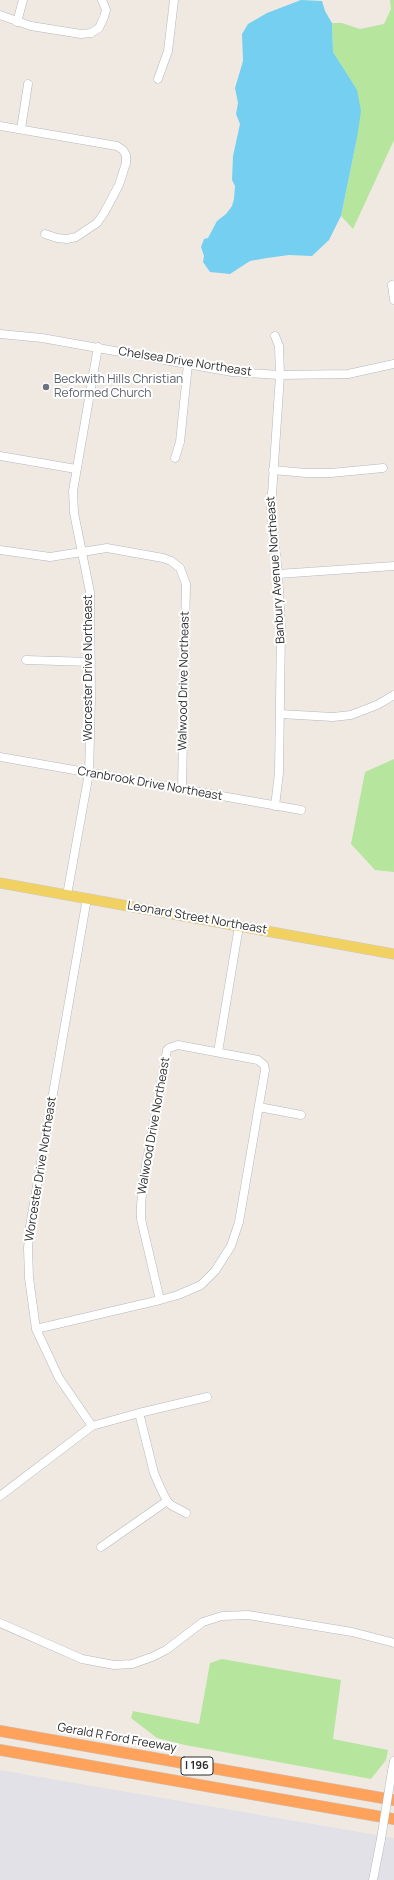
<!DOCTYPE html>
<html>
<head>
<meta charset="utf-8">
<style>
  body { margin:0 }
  canvas { display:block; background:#efe9e1 }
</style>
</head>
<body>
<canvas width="394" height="1880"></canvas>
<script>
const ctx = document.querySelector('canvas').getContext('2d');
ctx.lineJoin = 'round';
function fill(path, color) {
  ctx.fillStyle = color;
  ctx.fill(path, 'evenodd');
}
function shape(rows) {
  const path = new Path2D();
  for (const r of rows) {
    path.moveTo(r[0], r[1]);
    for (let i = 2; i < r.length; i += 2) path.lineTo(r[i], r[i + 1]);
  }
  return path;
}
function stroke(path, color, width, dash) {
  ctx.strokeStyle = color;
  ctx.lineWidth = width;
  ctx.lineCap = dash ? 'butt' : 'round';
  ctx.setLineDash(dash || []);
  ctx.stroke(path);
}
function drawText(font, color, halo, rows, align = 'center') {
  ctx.font = font + ' Manrope,sans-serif';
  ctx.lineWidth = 4;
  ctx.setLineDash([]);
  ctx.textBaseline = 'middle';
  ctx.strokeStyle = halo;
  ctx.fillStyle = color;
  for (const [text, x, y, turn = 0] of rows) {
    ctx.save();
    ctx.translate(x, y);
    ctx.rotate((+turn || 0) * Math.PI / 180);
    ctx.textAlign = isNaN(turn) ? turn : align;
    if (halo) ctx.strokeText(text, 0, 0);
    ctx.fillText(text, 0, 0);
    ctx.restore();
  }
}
const industrial = shape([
  [0,1770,394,1838,394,1880,0,1880]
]);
const green = shape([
  [390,0,394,0,394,140,353,229,341,216,357,138,356,90,333,52,332,23,342,23,360,29,384,24,391,9],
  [394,759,394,872,375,870,351,844,365,772],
  [222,1659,341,1680,333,1739,388,1750,386,1760,371,1779,185,1745,157,1738,131,1718,133,1711,199,1724,210,1663]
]);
const water = shape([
  [301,0,322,1,325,11,332,23,333,52,357,90,361,111,357,138,341,216,329,240,312,256,289,255,267,258,250,261,230,274,210,272,203,262,204,256,201,247,204,239,208,238,217,221,226,214,232,206,234,199,235,186,232,180,233,156,240,124,236,114,238,103,235,88,243,61,242,34,248,24,267,13]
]);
const minor = shape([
  [0,15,31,26,81,34,91,33,99,28,104,17,106,10,102,0],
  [17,22,23,0],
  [158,79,168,51,174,0],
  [0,126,117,146,123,150,126,155,126,163,119,185,104,213,97,223,76,237,67,239,57,238,45,234],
  [21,129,28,84],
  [392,285,394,300],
  [0,334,42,338,232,372,280,375,348,374,394,364],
  [0,456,76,469],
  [175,458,180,442,188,364],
  [273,470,306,473,331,473,383,468],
  [0,550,50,557,107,548,163,558,171,561,180,568,186,584,182,789],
  [278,574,394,566],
  [26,660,91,662],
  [280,714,333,717,351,715,377,705,394,695],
  [0,757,301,810],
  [275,806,279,773,281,628,278,574,271,509,280,375,279,346,275,336],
  [67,895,89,773,91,698,90,592,74,513,73,491,98,347],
  [87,898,30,1226,28,1248,29,1278,36,1329,59,1378,92,1426],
  [218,1052,239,926],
  [259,1107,301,1115],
  [36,1329,160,1300,178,1295,201,1285,215,1271,231,1246,239,1222,265,1070,264,1065,258,1060,178,1045,169,1048,167,1050,143,1182,141,1205,141,1219,160,1300],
  [139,1413,154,1473,160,1487,167,1501,171,1505,186,1513],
  [0,1496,92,1426,139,1413,207,1397],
  [101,1547,167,1501],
  [0,1623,82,1659,114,1665,132,1664,152,1657,166,1650,203,1622,222,1616,248,1615,352,1632,394,1643],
  [392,1771,394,1761],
  [373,1880,381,1839]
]);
const major = shape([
  [0,883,394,954]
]);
const highway = shape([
  [0,1731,394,1800],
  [0,1750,394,1819]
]);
const minorBridge = shape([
  [381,1839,392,1771]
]);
const markers = [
  [46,387,4,"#6b7280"]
];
const shields = [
  [197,1766,32]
];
const shieldNames = [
  ["I 196",197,1766]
];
const streetNames = [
  ["Chelsea Drive Northeast",185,362,9],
  ["Banbury Avenue Northeast",276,570,-94],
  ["Worcester Drive Northeast",89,668,-90],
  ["Walwood Drive Northeast",184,681,-89],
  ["Cranbrook Drive Northeast",150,784,10],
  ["Leonard Street Northeast",197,918,10],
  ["Walwood Drive Northeast",154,1126,-80],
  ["Worcester Drive Northeast",41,1169,-81],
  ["Gerald R Ford Freeway",117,1738,10]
];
const worshipNames = [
  ["Beckwith Hills Christian",54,380],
  ["Reformed Church",54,394]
];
fill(industrial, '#e3e1e8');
fill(green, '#b6e59e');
fill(water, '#75cff0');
stroke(minor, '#b4b7c1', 9);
stroke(major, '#c9c9c9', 11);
stroke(highway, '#c9c9c9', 12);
stroke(minor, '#fff', 8);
stroke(major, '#f2d163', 10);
stroke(highway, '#ffa35c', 11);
stroke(minorBridge, '#b4b7c1', 9, []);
stroke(minorBridge, '#fff', 8);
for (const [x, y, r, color] of markers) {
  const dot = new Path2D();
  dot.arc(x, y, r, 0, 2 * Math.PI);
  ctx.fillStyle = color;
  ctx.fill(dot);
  stroke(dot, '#fff', 1.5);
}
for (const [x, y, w] of shields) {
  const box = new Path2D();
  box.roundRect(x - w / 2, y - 9, w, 18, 3);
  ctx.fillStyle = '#fff';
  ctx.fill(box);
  stroke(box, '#2e2e2e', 1);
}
drawText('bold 11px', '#2e2e2e', null, shieldNames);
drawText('12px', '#2e2e2e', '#fff', streetNames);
drawText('12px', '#5b616d', '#fff', worshipNames, 'left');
</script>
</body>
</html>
